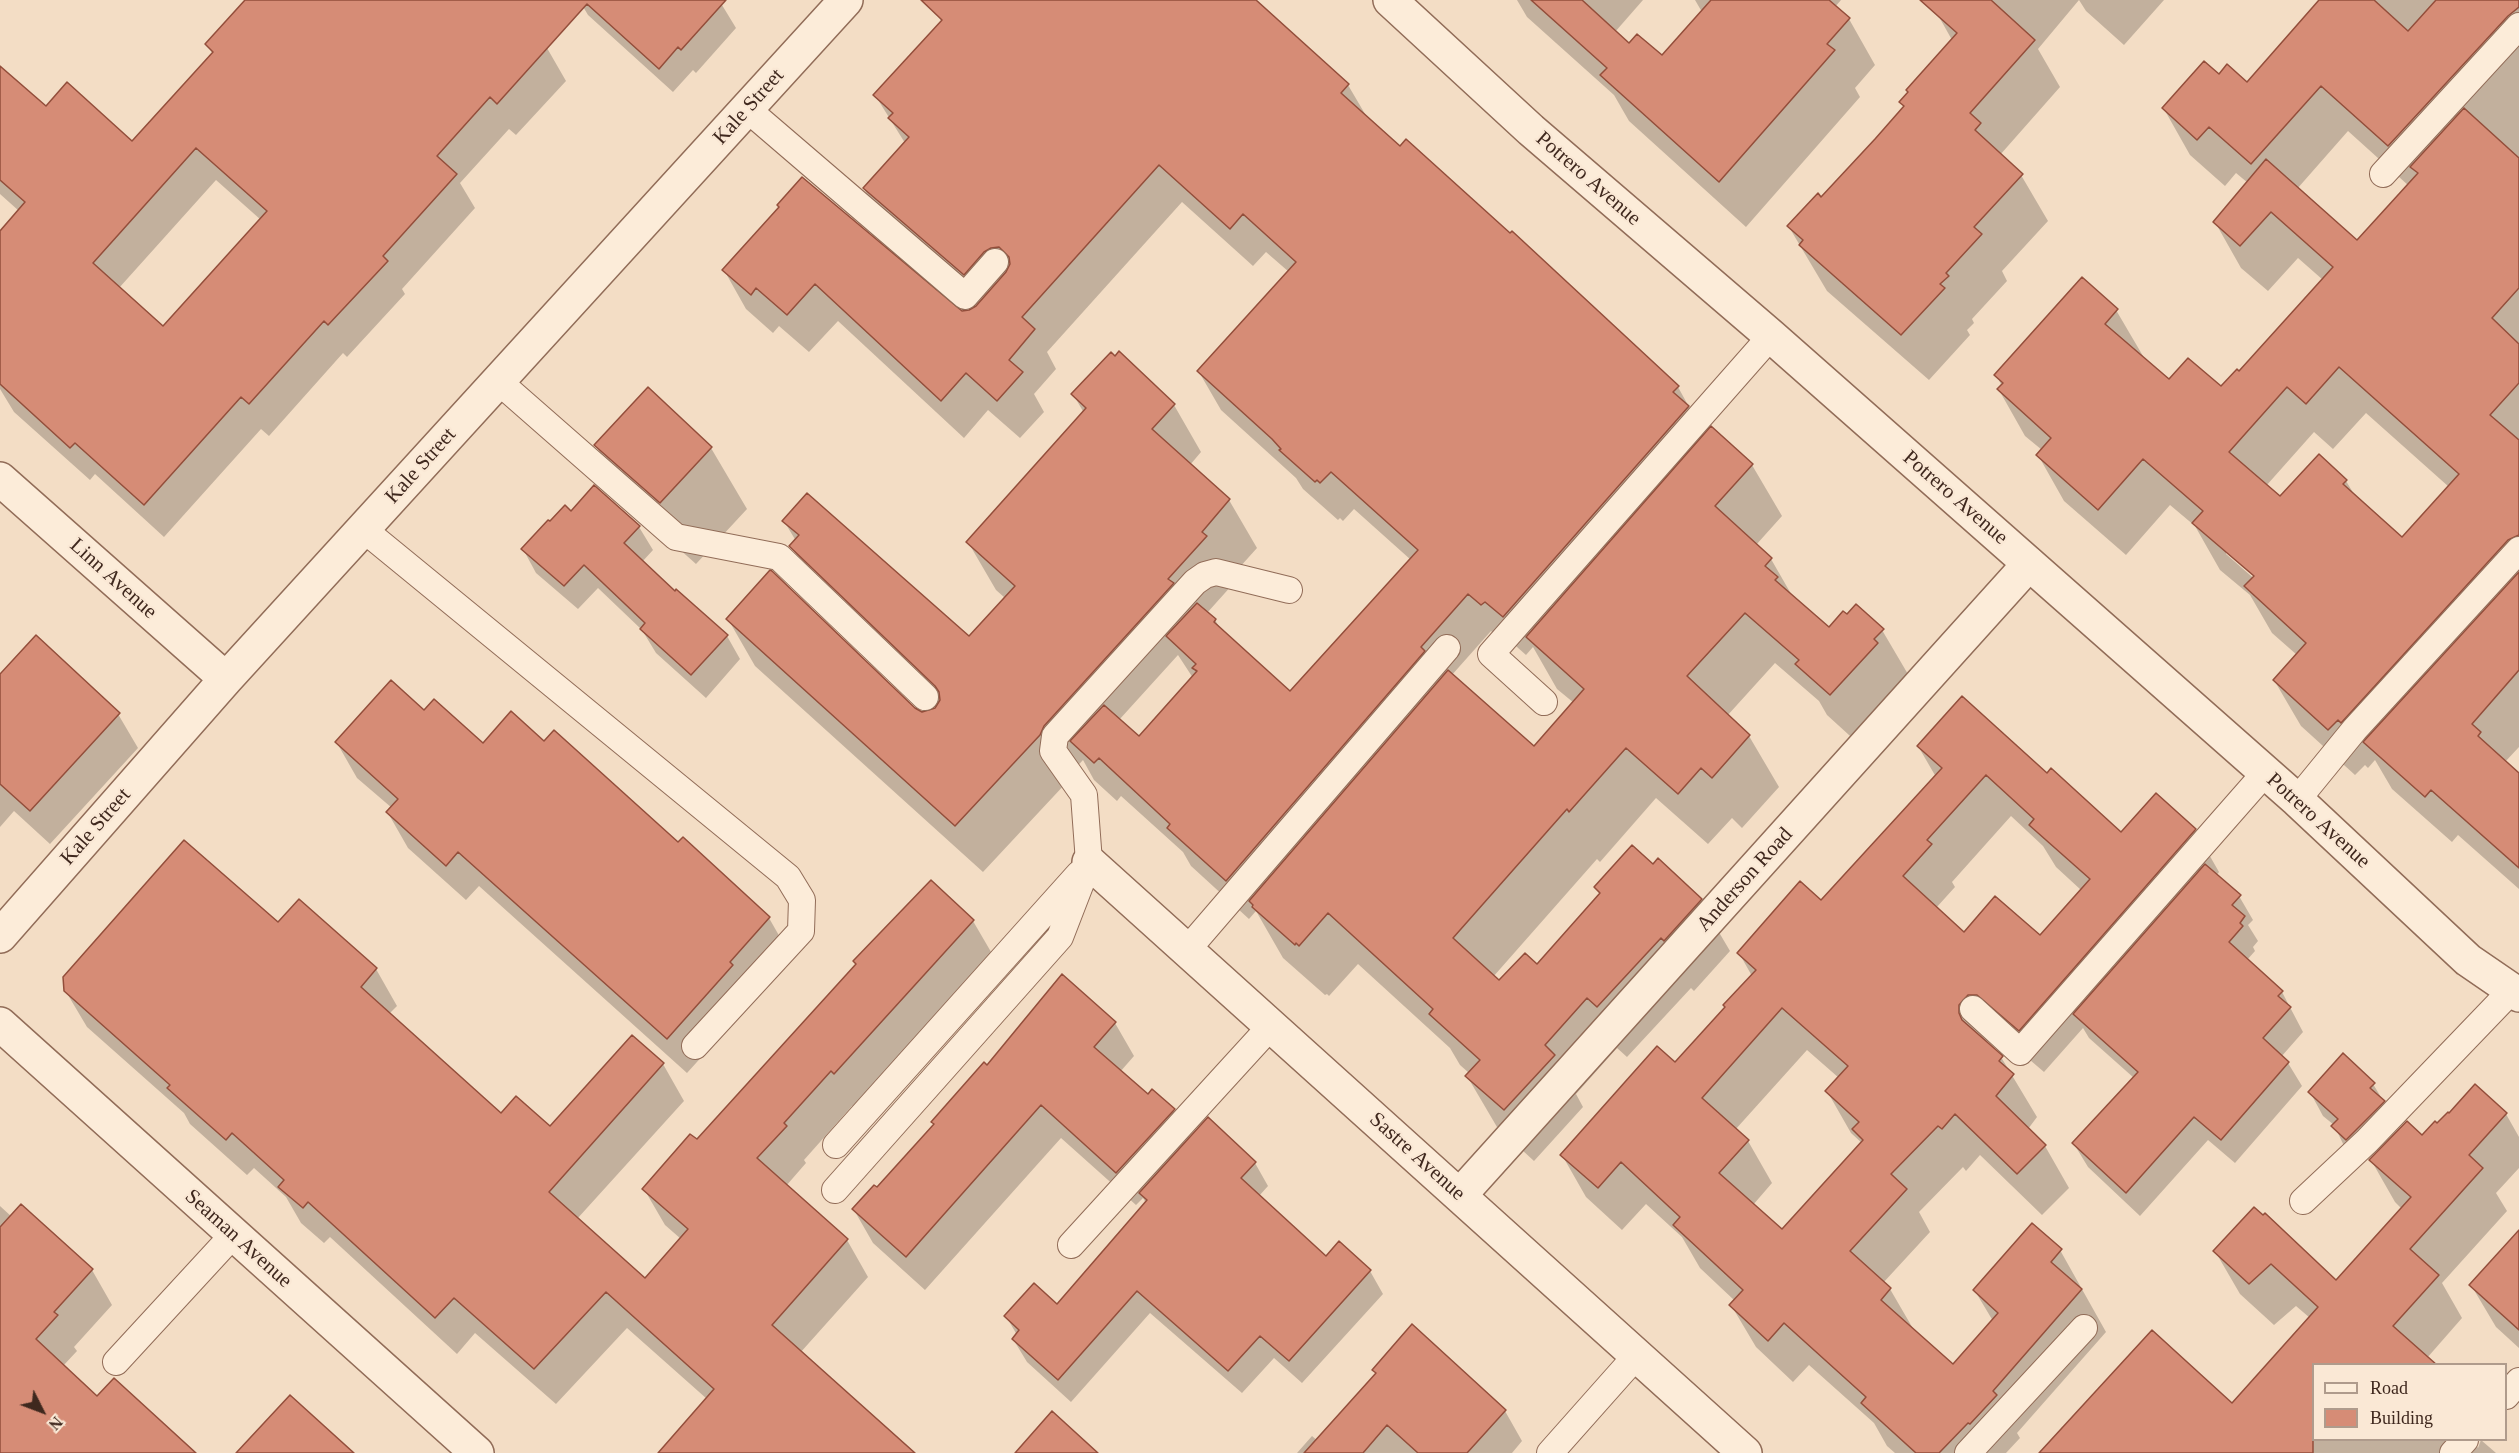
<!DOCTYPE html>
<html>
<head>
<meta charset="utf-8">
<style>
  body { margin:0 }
  #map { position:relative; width:2519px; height:1453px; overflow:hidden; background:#f3ddc5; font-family:"Times New Roman",serif }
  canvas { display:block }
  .legend { position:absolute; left:2312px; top:1363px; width:195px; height:78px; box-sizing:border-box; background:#fae8d5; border:2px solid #af9b8c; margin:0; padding:8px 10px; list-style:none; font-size:18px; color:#3f281e }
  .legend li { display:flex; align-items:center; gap:12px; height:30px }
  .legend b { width:30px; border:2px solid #af9b8c }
  .north { position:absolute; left:12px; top:1381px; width:60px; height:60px; -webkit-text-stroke:4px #fae8d5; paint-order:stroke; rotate:132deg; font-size:16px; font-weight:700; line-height:24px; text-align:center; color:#3f281e }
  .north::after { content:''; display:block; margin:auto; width:21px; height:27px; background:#3f281e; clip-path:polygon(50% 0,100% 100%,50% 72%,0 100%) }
</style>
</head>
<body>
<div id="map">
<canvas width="2519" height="1453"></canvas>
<ul class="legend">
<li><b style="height:8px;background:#fcecd9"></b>Road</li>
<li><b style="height:16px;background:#d68c76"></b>Building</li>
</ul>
<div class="north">N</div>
</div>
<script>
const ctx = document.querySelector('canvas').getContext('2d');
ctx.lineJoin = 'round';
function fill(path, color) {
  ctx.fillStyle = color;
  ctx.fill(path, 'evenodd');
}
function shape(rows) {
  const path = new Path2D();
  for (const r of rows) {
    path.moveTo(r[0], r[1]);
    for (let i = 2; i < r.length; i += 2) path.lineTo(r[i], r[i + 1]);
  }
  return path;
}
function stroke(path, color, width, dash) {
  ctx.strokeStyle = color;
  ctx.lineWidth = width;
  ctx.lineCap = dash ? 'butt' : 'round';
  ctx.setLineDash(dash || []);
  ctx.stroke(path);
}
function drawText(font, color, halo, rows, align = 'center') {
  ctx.font = font + ' "Times New Roman",serif';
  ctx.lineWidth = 4.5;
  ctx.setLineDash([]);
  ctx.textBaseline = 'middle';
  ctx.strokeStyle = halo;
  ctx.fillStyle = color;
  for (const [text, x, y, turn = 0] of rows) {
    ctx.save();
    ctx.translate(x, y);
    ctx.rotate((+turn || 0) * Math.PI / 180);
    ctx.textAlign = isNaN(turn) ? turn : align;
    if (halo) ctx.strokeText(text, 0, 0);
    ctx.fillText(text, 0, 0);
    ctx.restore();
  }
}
const shadow = shape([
  [246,0,493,0,547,48,566,81,516,135,509,129,460,183,475,208,402,289,405,294,347,357,343,353,269,436,261,429,164,537,95,474,90,480,14,412,0,389,0,233,19,211,0,194,0,81,46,108,133,143,213,54,207,45],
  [216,180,261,220,163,328,119,288],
  [579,0,717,0,722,5,736,28,696,73,693,70,673,92,588,15],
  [949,0,1252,0,1348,85,1368,119,1678,387,1705,436,1712,429,1752,465,1782,516,1756,545,1771,559,1794,599,1829,629,1882,630,1912,681,1860,745,1827,715,1819,701,1775,663,1727,716,1749,736,1779,787,1742,828,1732,818,1708,844,1656,798,1600,862,1597,859,1493,977,1499,982,1537,966,1600,895,1596,888,1653,866,1700,900,1730,951,1694,991,1691,988,1627,1057,1617,1048,1576,1094,1583,1107,1534,1161,1497,1127,1467,1076,1469,1073,1460,1065,1450,1048,1358,964,1329,996,1327,994,1325,995,1283,958,1256,911,1249,919,1191,866,1183,852,1121,796,1117,801,1094,780,1083,760,1071,773,1067,782,983,872,755,666,728,619,922,713,938,708,818,593,791,546,796,541,784,521,969,638,1005,598,996,590,968,542,1084,413,1073,394,1174,405,1201,452,1190,465,1229,500,1257,548,1230,578,1233,584,1207,613,1215,620,1222,631,1290,693,1411,560,1354,509,1343,521,1340,518,1338,520,1303,489,1296,478,1221,410,1199,372,1289,272,1266,252,1253,266,1182,202,1047,352,1056,369,1034,394,1044,412,1020,438,988,410,964,438,838,321,809,352,779,326,773,333,746,309,724,270,780,208,963,312,971,311,978,306,887,227,864,189,905,143,875,95,942,22,936,13],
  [1491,631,1504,643,1508,639,1526,655,1533,647,1557,689,1574,703,1534,748,1451,676],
  [1178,655,1193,678,1139,738,1119,720],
  [1517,0,1643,0,1615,32,1629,45,1662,57,1702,12,1695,0,1841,0,1835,7,1849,19,1875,65,1855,88,1860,97,1746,227,1629,121,1614,95,1527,17],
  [1946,0,2164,0,2124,45,2086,11,2079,0,2038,49,2060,87,2000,155,2021,175,2048,221,2002,271,2007,281,1972,319,1974,323,1967,330,1970,335,1929,380,1827,291,1789,227,1821,199,1904,108,1901,103,1952,40,1938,15],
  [2321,0,2519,0,2519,747,2505,762,2519,775,2519,889,2458,835,2452,842,2392,789,2375,760,2368,768,2365,765,2355,775,2301,726,2274,680,2297,655,2272,633,2250,595,2220,570,2195,526,2170,505,2126,555,2064,501,2038,455,2042,450,2025,436,1999,390,2002,386,1996,375,2116,310,2143,356,2142,358,2169,381,2221,388,2239,373,2323,280,2298,258,2268,291,2241,268,2215,222,2248,183,2236,173,2225,186,2190,155,2164,109,2219,76,2247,84],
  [2348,131,2409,186,2358,242,2297,189],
  [2366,413,2449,487,2402,539,2357,499,2346,481,2281,498,2266,486,2314,432,2333,449],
  [2226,550,2260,579,2258,582,2226,554],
  [596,446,711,448,747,509,696,564,632,507],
  [571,513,639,527,653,550,642,562,727,636,740,659,706,698,656,653,642,630,598,588,578,609,536,573,523,549],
  [0,676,118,714,138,748,50,844,14,811,0,827],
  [425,712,483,745,544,743,678,844,769,918,789,953,752,1001,687,1073,479,886,466,900,408,848,388,813,392,808,357,778,337,743],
  [1918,746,2047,775,2121,834,2195,830,2219,872,2216,876,2239,896,2253,920,2248,925,2258,941,2253,947,2255,951,2247,960,2282,992,2303,1032,2281,1057,2288,1063,2302,1086,2235,1163,2208,1140,2140,1216,2088,1167,2074,1144,2134,1078,2089,1038,2083,1028,2044,1072,2002,1036,1992,1037,1986,1043,2001,1057,2037,1117,2028,1129,2045,1146,2069,1188,2042,1215,1980,1155,1966,1171,1963,1167,1919,1212,1930,1232,1883,1283,1890,1289,1915,1332,1953,1367,1993,1321,1975,1291,2060,1250,2106,1332,2017,1433,2020,1438,2006,1453,1895,1453,1887,1446,1874,1423,1809,1365,1793,1382,1756,1347,1731,1305,1735,1301,1700,1268,1682,1237,1646,1204,1622,1230,1586,1197,1562,1155,1675,1064,1752,976,1739,953,1821,902,1936,777],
  [2011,816,2043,846,2056,867,2081,890,2040,937,1965,934,1936,908,1955,887,1952,882],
  [1807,1050,1839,1078,1827,1091,1851,1133,1863,1144,1782,1231,1753,1205,1772,1183,1748,1141,1735,1130],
  [299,901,376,969,397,1006,389,1014,501,1115,550,1128,663,1064,684,1101,577,1219,645,1280,681,1239,665,1225,644,1189,697,1141,973,921,994,957,855,1109,852,1106,804,1160,806,1163,786,1186,847,1240,868,1277,800,1353,913,1453,660,1453,707,1399,627,1328,556,1404,475,1333,457,1354,330,1237,324,1243,301,1223,286,1197,254,1168,247,1175,190,1124,184,1113,87,1027,65,990,278,924],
  [1115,1023,1134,1056,1120,1072,1148,1096,1173,1110,1190,1139,1255,1163,1268,1186,1259,1196,1326,1258,1370,1271,1383,1294,1302,1383,1274,1358,1242,1393,1150,1313,1071,1402,1027,1362,1013,1339,1017,1335,1006,1316,1058,1306,1146,1203,1143,1198,1136,1205,1061,1138,925,1290,873,1243,854,1210,877,1190,987,1067],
  [2373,1084,2387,1107,2346,1150,2334,1125,2323,1116,2310,1092],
  [2506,1114,2519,1137,2519,1168,2496,1193,2507,1211,2442,1283,2462,1318,2427,1358,2314,1364,2314,1440,2459,1440,2466,1453,2041,1453,2232,1405,2310,1318,2296,1306,2274,1325,2240,1294,2215,1251,2254,1209,2337,1282,2402,1209,2395,1202,2371,1160,2422,1137,2437,1126],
  [0,1206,12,1217,92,1270,112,1305,74,1347,77,1351,63,1366,98,1398,193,1453,0,1453],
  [2519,1232,2519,1348,2496,1327,2471,1285],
  [1377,1375,1505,1411,1522,1441,1512,1453,1297,1453,1312,1436,1318,1441],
  [2474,1440,2478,1448,2481,1440,2496,1453,2470,1453]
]);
const building = shape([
  [245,0,726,0,681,50,678,47,659,69,587,4,497,104,490,97,437,156,457,174,383,256,388,261,328,325,324,321,249,404,241,397,144,505,75,443,70,448,0,384,0,231,25,202,0,180,0,66,46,106,67,82,132,141,213,52,205,44,245,0],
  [196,148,267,211,163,326,93,263,196,148],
  [921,0,1256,0,1349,84,1341,93,1400,146,1406,139,1510,233,1512,231,1679,386,1673,392,1689,406,1503,617,1485,602,1481,605,1468,594,1421,647,1425,651,1226,881,1167,828,1170,824,1099,758,1094,763,1070,741,1104,705,1139,736,1197,671,1192,668,1196,664,1166,636,1197,603,1216,619,1214,622,1290,691,1418,550,1331,472,1320,483,1317,480,1315,482,1279,450,1281,449,1272,439,1197,371,1296,262,1243,214,1230,229,1159,165,1022,317,1035,329,1009,360,1023,372,997,401,966,373,941,401,815,284,787,315,756,288,751,295,722,270,779,207,777,205,802,177,962,311,969,310,976,306,1006,272,1010,264,1009,257,999,247,991,248,984,252,964,275,863,188,909,137,888,118,893,113,873,95,942,20,921,0],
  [1531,0,1582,0,1629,43,1637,34,1662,55,1711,0,1829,0,1850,18,1827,44,1835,50,1719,182,1600,75,1607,68,1531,0],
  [1920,0,1991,0,2035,40,1970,113,1981,123,1975,130,2023,174,1974,227,1982,234,1946,273,1949,276,1940,284,1945,288,1901,335,1799,245,1803,240,1787,226,1818,193,1821,197,1875,139,1904,106,1899,102,1908,92,1906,90,1957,33,1920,0],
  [2319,0,2374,0,2408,31,2436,0,2519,0,2519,7,2508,16,2388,146,2321,86,2251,164,2209,127,2197,140,2162,108,2204,61,2219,74,2227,64,2247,82,2319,0],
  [2464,108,2519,158,2519,288,2492,318,2519,344,2519,383,2490,415,2519,440,2519,535,2508,540,2341,723,2338,720,2328,730,2273,680,2306,643,2244,586,2254,576,2192,523,2203,511,2143,459,2098,510,2036,455,2051,438,1997,389,2003,383,1994,375,2082,277,2118,309,2105,324,2169,379,2188,358,2221,386,2237,369,2239,371,2333,267,2271,212,2240,246,2213,222,2266,159,2357,240,2418,173,2410,167,2464,108],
  [2339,367,2459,474,2402,537,2343,484,2347,480,2319,454,2280,496,2229,452,2287,387,2306,404,2339,367],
  [1119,351,1175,404,1152,429,1230,499,1202,532,1207,536,1168,579,1174,583,1044,726,1040,735,955,826,726,619,770,570,772,571,915,708,922,712,935,708,940,700,939,692,935,686,789,546,799,535,782,521,807,493,969,636,1015,586,966,542,1086,408,1071,394,1111,352,1115,356,1119,351],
  [648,387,712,447,660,503,594,445,648,387],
  [1711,426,1753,464,1715,506,1772,558,1765,566,1778,577,1775,580,1829,627,1843,611,1847,614,1856,604,1884,629,1874,639,1878,643,1830,695,1795,664,1799,660,1745,613,1687,676,1750,735,1712,778,1701,768,1678,794,1626,748,1569,812,1567,809,1453,938,1499,980,1525,953,1537,964,1600,893,1594,887,1632,845,1653,864,1658,858,1702,899,1664,941,1661,938,1597,1007,1587,998,1545,1045,1555,1055,1504,1110,1465,1076,1480,1060,1429,1014,1433,1009,1328,913,1299,946,1296,943,1295,945,1252,907,1253,905,1249,901,1448,670,1534,746,1584,689,1526,637,1711,426],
  [594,485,640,526,624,543,675,591,676,589,728,635,691,675,640,629,645,623,584,565,564,586,521,549,548,520,550,521,565,505,571,511,594,485],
  [2519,572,2519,670,2472,724,2481,732,2478,736,2519,773,2519,868,2431,790,2425,797,2363,742,2519,572],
  [36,635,120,713,30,811,0,784,0,674,36,635],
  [391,680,424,710,434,699,483,743,511,711,544,741,554,730,678,842,683,837,770,917,730,962,733,965,667,1039,458,852,446,866,386,812,398,799,335,742,391,680],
  [1962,696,2047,773,2051,768,2121,832,2156,793,2196,829,2019,1031,1977,995,1968,995,1959,1005,1959,1013,1962,1020,2003,1056,1999,1061,2014,1074,1996,1096,2046,1145,2017,1174,1955,1114,1942,1129,1938,1126,1891,1174,1907,1189,1850,1251,1891,1288,1881,1300,1953,1364,1998,1313,1973,1290,2032,1223,2062,1249,2051,1262,2082,1289,1993,1391,1997,1395,1970,1424,1968,1423,1939,1453,1916,1453,1861,1403,1866,1397,1784,1323,1768,1341,1729,1305,1743,1290,1673,1225,1680,1217,1621,1162,1598,1188,1560,1155,1657,1046,1675,1062,1725,1007,1723,1005,1756,970,1737,953,1800,881,1821,900,1942,768,1917,746,1962,696],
  [1986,775,2034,819,2029,825,2090,879,2040,935,1995,896,1964,932,1903,876,1932,844,1927,840,1986,775],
  [1782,1008,1848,1066,1825,1091,1859,1122,1852,1129,1863,1140,1782,1229,1719,1173,1749,1140,1702,1098,1782,1008],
  [184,840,278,922,299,899,377,968,361,987,501,1113,516,1096,550,1126,632,1035,664,1063,549,1192,645,1278,688,1229,642,1189,690,1134,697,1139,856,964,853,961,931,880,974,920,834,1074,831,1071,784,1123,787,1126,757,1158,848,1239,772,1325,915,1453,658,1453,714,1389,606,1292,534,1369,454,1298,435,1318,308,1202,303,1208,278,1187,284,1180,232,1133,226,1140,167,1088,170,1085,64,991,63,977,184,840],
  [2205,864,2241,895,2232,905,2245,916,2240,923,2243,926,2229,942,2283,991,2278,996,2291,1007,2263,1038,2289,1062,2221,1140,2194,1117,2126,1193,2072,1143,2138,1072,2073,1014,2205,864],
  [1062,974,1116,1022,1094,1047,1148,1094,1152,1089,1175,1109,1116,1173,1041,1105,906,1257,852,1209,874,1185,877,1187,934,1124,931,1122,984,1062,987,1065,1062,974],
  [2343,1053,2375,1083,2370,1088,2385,1101,2346,1140,2331,1126,2338,1119,2308,1092,2343,1053],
  [2475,1084,2507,1113,2469,1155,2483,1168,2410,1249,2439,1275,2393,1326,2437,1365,2313,1365,2313,1453,2039,1453,2152,1330,2232,1403,2318,1307,2271,1264,2249,1284,2213,1251,2254,1207,2263,1215,2265,1213,2336,1280,2411,1197,2369,1160,2407,1121,2422,1135,2435,1121,2437,1123,2448,1112,2449,1113,2475,1084],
  [1208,1117,1256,1162,1241,1178,1326,1256,1339,1241,1371,1270,1289,1361,1260,1336,1228,1371,1137,1291,1058,1380,1012,1339,1019,1330,1004,1316,1034,1283,1057,1304,1147,1200,1139,1193,1208,1117],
  [21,1204,93,1269,54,1312,58,1315,36,1339,97,1396,114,1378,196,1453,0,1453,0,1227,21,1204],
  [2519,1230,2519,1330,2469,1285,2519,1230],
  [1412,1324,1506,1410,1467,1453,1418,1453,1387,1425,1363,1453,1304,1453,1376,1373,1372,1370,1412,1324],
  [290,1395,354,1453,236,1453,290,1395],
  [1052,1411,1098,1453,1015,1453,1052,1411]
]);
const service = shape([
  [747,109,965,296,995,262],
  [2383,174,2519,26],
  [498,381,676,537,779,557,925,697],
  [363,529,788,877,802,900,801,931,695,1046],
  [1544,702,1491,654,1771,336],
  [2297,800,2355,729,2519,550],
  [1187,950,1447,648],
  [1973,1009,2020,1052,2265,773],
  [836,1145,1079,874],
  [835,1190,1060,937,1089,862,1084,795,1053,751,1055,736,1195,582,1205,575,1216,572,1289,590],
  [2303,1201,2367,1141,2512,990],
  [1071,1245,1271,1026],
  [116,1362,233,1235],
  [2506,1396,2519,1381],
  [1550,1453,1637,1355],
  [1968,1453,2084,1328],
  [2453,1453,2465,1440]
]);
const minor = shape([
  [0,479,226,679],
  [1089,862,1745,1453],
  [0,936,226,679,846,0],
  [0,1024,477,1453],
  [1460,1195,2029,564]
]);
const tertiary = shape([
  [1390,0,1531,130,1771,336,2297,800,2468,960,2519,995]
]);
const streetNames = [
  ["Kale Street",749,107,-48],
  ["Potrero Avenue",1588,179,41],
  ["Kale Street",421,466,-48],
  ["Potrero Avenue",1955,498,41],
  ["Linn Avenue",113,579,42],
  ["Potrero Avenue",2318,821,42],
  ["Kale Street",96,827,-49],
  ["Anderson Road",1745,880,-48],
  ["Sastre Avenue",1417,1157,42],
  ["Seaman Avenue",238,1239,42]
];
fill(shadow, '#0003');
fill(building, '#d68c76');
stroke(building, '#934e3b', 1.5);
stroke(service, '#916c58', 28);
stroke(minor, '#916c58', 36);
stroke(tertiary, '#916c58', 36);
stroke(service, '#fcecd9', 26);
stroke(minor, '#fcecd9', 33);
stroke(tertiary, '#fcecd9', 33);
drawText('21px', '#3f281e', '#fae8d5', streetNames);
</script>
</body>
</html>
